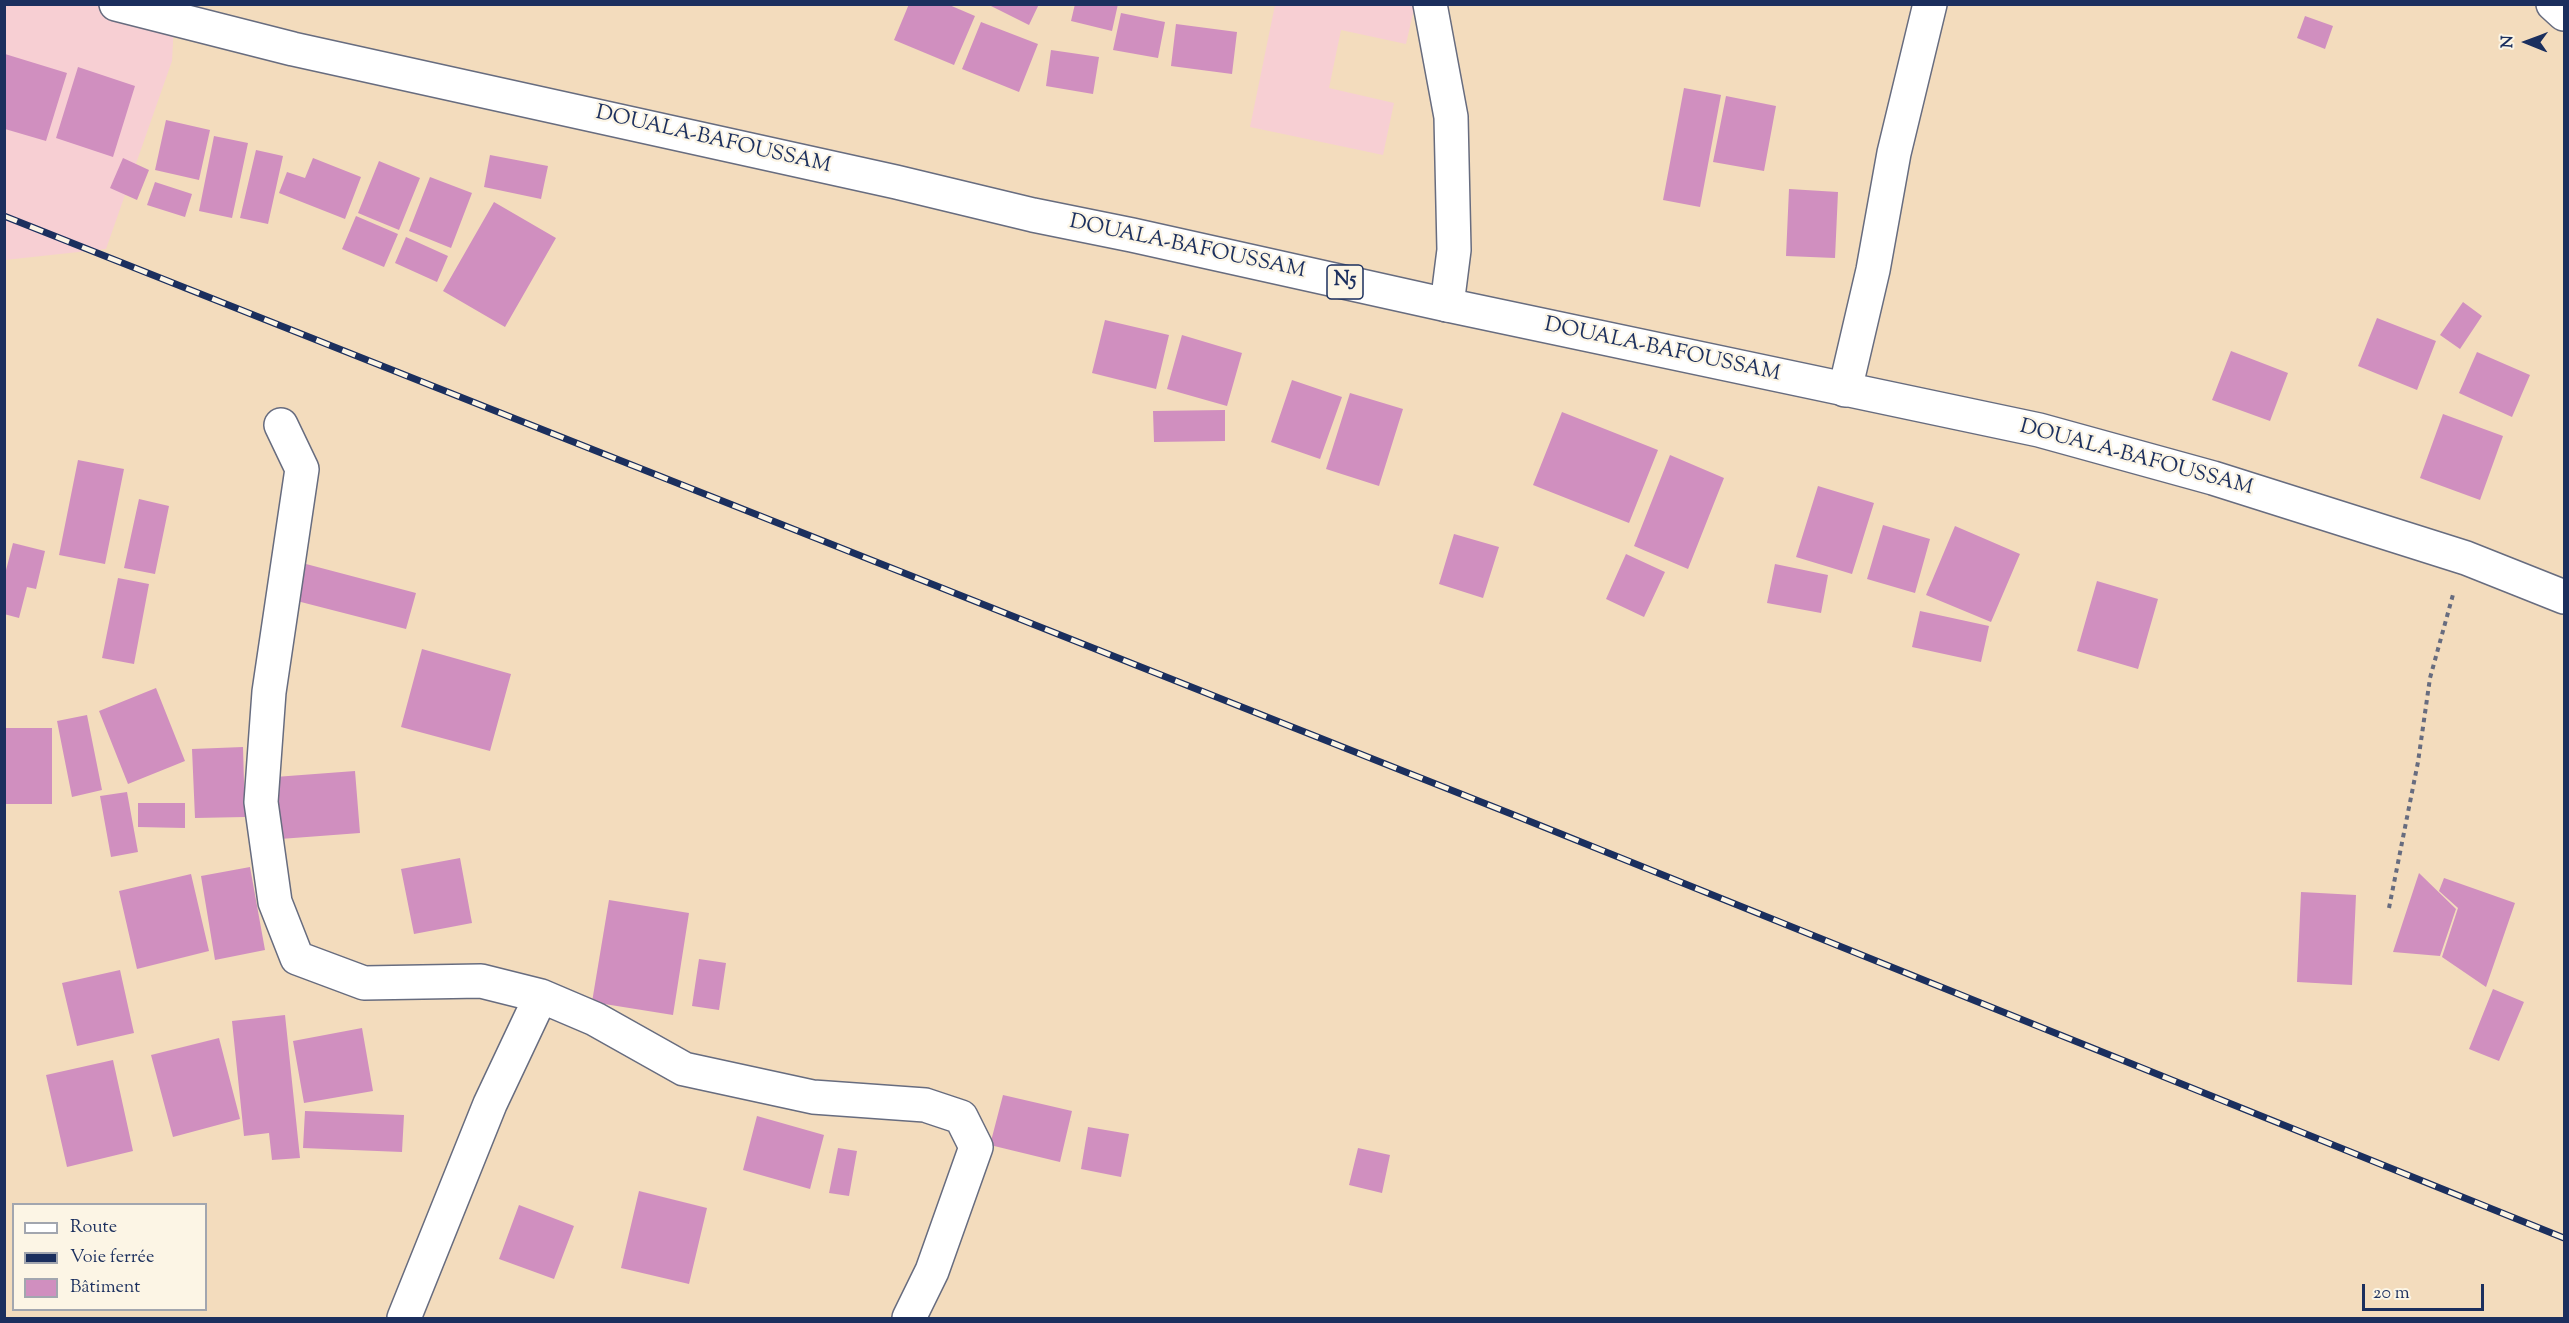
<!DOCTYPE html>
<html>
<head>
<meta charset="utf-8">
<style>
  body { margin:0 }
  #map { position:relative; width:2569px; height:1323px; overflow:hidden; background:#f3dcbd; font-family:"Sorts Mill Goudy",serif }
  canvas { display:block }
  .frame { position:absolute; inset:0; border:6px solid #1b2f5e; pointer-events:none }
  .legend { position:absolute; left:12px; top:1203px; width:195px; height:108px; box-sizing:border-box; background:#fcf5e5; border:2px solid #a2a6af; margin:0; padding:8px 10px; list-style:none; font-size:18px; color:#1b2f5e }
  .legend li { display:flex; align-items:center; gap:12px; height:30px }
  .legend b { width:30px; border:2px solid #a2a6af }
  .north { position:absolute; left:2497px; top:12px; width:60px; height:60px; -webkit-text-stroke:4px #fcf5e5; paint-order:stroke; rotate:271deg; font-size:16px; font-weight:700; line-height:24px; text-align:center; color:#1b2f5e }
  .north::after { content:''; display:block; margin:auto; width:21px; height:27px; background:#1b2f5e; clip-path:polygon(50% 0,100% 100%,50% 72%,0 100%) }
  .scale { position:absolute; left:2362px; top:1284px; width:122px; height:27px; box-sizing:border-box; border:3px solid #1b2f5e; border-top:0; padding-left:8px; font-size:18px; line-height:21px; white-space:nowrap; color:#1b2f5e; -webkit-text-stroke:4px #fcf5e5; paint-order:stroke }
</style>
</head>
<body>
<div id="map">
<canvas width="2569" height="1323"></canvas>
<div class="frame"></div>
<ul class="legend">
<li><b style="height:8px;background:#fff"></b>Route</li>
<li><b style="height:8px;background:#1b2f5e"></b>Voie ferrée</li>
<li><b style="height:16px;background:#d08fbf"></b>Bâtiment</li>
</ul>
<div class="north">N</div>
<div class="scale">20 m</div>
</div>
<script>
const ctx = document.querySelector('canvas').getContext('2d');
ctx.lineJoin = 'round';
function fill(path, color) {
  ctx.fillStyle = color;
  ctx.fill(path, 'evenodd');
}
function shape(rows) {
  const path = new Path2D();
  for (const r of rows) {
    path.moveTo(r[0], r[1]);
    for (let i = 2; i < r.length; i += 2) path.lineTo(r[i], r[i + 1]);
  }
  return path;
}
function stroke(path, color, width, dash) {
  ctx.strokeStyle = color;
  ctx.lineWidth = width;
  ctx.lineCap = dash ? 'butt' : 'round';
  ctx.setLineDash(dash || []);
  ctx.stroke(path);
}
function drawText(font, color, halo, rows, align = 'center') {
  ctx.font = font + ' "Sorts Mill Goudy",serif';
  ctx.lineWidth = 4.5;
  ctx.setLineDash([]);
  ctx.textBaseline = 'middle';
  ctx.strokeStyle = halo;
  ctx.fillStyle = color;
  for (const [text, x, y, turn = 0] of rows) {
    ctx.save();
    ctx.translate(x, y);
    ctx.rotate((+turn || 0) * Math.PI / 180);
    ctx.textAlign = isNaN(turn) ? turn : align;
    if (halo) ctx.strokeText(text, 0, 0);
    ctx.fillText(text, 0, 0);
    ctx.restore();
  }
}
const built = shape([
  [4,5,175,5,172,61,106,249,5,260],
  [1275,5,1415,5,1406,44,1341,30,1329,88,1394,103,1383,155,1250,127]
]);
const building = shape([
  [909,4,947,4,975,16,954,65,894,40],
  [992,4,1039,4,1029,25,991,6],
  [1075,4,1118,4,1112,31,1071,21],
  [1121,13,1165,22,1158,58,1113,50],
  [2305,16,2333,26,2325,49,2297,38],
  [981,22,1038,44,1019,92,962,69],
  [1176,24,1237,32,1232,74,1171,66],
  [1051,50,1099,57,1093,94,1046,86],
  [5,54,67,73,46,141,5,129],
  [78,67,135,86,113,157,56,138],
  [1684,88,1721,95,1700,207,1663,200],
  [1726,96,1776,106,1764,171,1713,162],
  [166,120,210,130,199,180,155,170],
  [214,136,248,143,232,218,199,211],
  [256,150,283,156,268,224,240,218],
  [490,155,548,166,541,199,484,187],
  [123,158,149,170,137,200,110,188],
  [313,158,361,177,345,219,279,193,287,172,305,178],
  [379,161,420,178,399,230,358,213],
  [430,177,472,193,451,248,409,231],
  [155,182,192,194,185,217,147,205],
  [1789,189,1838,192,1835,258,1786,256],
  [494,202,556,238,505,327,443,291],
  [356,216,398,234,384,267,342,249],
  [406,237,448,256,437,282,395,263],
  [2463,302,2482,316,2460,349,2440,335],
  [2377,318,2436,341,2417,390,2358,366],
  [1105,320,1169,335,1156,389,1092,373],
  [1182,335,1242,353,1227,406,1167,389],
  [2231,351,2288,373,2270,421,2212,400],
  [2477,352,2530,375,2512,417,2459,393],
  [1292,380,1342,397,1320,459,1271,442],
  [1350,393,1403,409,1379,486,1326,469],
  [1225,410,1225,441,1154,442,1153,411],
  [1562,412,1658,450,1629,523,1533,485],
  [2443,414,2503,436,2480,500,2420,478],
  [1670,455,1724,478,1688,569,1634,546],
  [78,460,124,469,105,564,59,555],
  [1818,486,1874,503,1852,574,1796,557],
  [139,499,169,506,155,574,124,568],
  [1883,525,1930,539,1915,593,1867,579],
  [1955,526,2020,554,1991,622,1926,595],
  [1454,534,1499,547,1483,598,1439,584],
  [13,543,45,551,36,589,27,587,19,618,4,614,4,578],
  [1626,554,1665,572,1644,617,1606,599],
  [306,564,416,593,406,629,297,601],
  [1775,564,1828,575,1821,613,1767,603],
  [118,578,149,584,134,664,102,658],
  [2097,581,2158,599,2138,669,2077,651],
  [1920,611,1989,626,1981,662,1912,647],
  [422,649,511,674,490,751,401,727],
  [156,688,185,761,128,784,99,711],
  [87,715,102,790,72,797,57,721],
  [4,728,52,728,52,804,4,804],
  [243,747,245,817,195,818,192,749],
  [355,771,360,833,280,839,275,777],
  [127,792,138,852,111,857,100,796],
  [138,803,185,803,185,828,138,827],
  [460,858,472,923,414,934,401,869],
  [250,867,265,950,215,960,201,876],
  [2419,873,2456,909,2440,956,2393,952],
  [191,874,209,951,137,969,119,891],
  [2444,878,2515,903,2486,987,2442,957,2458,908,2439,891],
  [2301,892,2356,895,2352,985,2297,982],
  [609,900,689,913,673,1015,592,1002],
  [699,959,726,963,719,1010,692,1006],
  [120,970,134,1033,77,1046,62,983],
  [2493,989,2524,1002,2499,1061,2469,1049],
  [285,1015,300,1158,272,1160,269,1133,244,1136,232,1021],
  [362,1028,373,1091,304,1103,293,1041],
  [219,1038,240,1119,173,1137,151,1055],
  [113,1060,133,1151,67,1167,46,1075],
  [1003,1095,1072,1111,1060,1162,990,1145],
  [305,1111,404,1115,402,1152,303,1148],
  [757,1116,824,1135,810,1189,743,1170],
  [1088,1127,1129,1134,1121,1177,1081,1169],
  [838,1148,857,1151,849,1196,829,1193],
  [1358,1148,1390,1155,1382,1193,1349,1185],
  [639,1191,707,1208,689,1284,621,1268],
  [519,1205,574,1226,554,1279,499,1259]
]);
const path = shape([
  [2389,908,2418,762,2430,678,2454,591]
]);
const street = shape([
  [1430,4,1451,117,1454,250,1447,305],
  [2553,4,2564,14],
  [1845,390,1873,270,1894,153,1930,4],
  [281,425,302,469,269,692,261,802,275,902,297,958,364,983,481,981,541,996],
  [404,1318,490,1104,541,996,595,1019,684,1069,813,1097,925,1105,961,1117,976,1147,932,1271,909,1318]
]);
const highway = shape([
  [116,4,293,49,896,182,1033,215,1132,235,1447,305,2039,430,2213,478,2466,558,2564,597]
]);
const rail = shape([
  [4,216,1519,817,2564,1238]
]);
const shields = [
  [1345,282,36]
];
const shieldNames = [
  ["N5",1345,282]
];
const streetNames = [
  ["DOUALA-BAFOUSSAM",713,141,13],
  ["DOUALA-BAFOUSSAM",1187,248,12],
  ["DOUALA-BAFOUSSAM",1662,351,12],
  ["DOUALA-BAFOUSSAM",2136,459,15]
];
fill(built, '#f7cfd3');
fill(building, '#d08fbf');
stroke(street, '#676c7f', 36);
stroke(highway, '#676c7f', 36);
stroke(path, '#676c7f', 4, [4.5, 4.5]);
stroke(street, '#fff', 33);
stroke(highway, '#fff', 33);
stroke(rail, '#1b2f5e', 7);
stroke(rail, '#fcf5e5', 4.5, [14]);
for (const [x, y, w] of shields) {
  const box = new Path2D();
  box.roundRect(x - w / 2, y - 17, w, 34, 4.5);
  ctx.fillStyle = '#fcf5e5';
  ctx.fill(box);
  stroke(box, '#1b2f5e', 1.5);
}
drawText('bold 20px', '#1b2f5e', null, shieldNames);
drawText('21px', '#1b2f5e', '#fcf5e5', streetNames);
</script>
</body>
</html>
